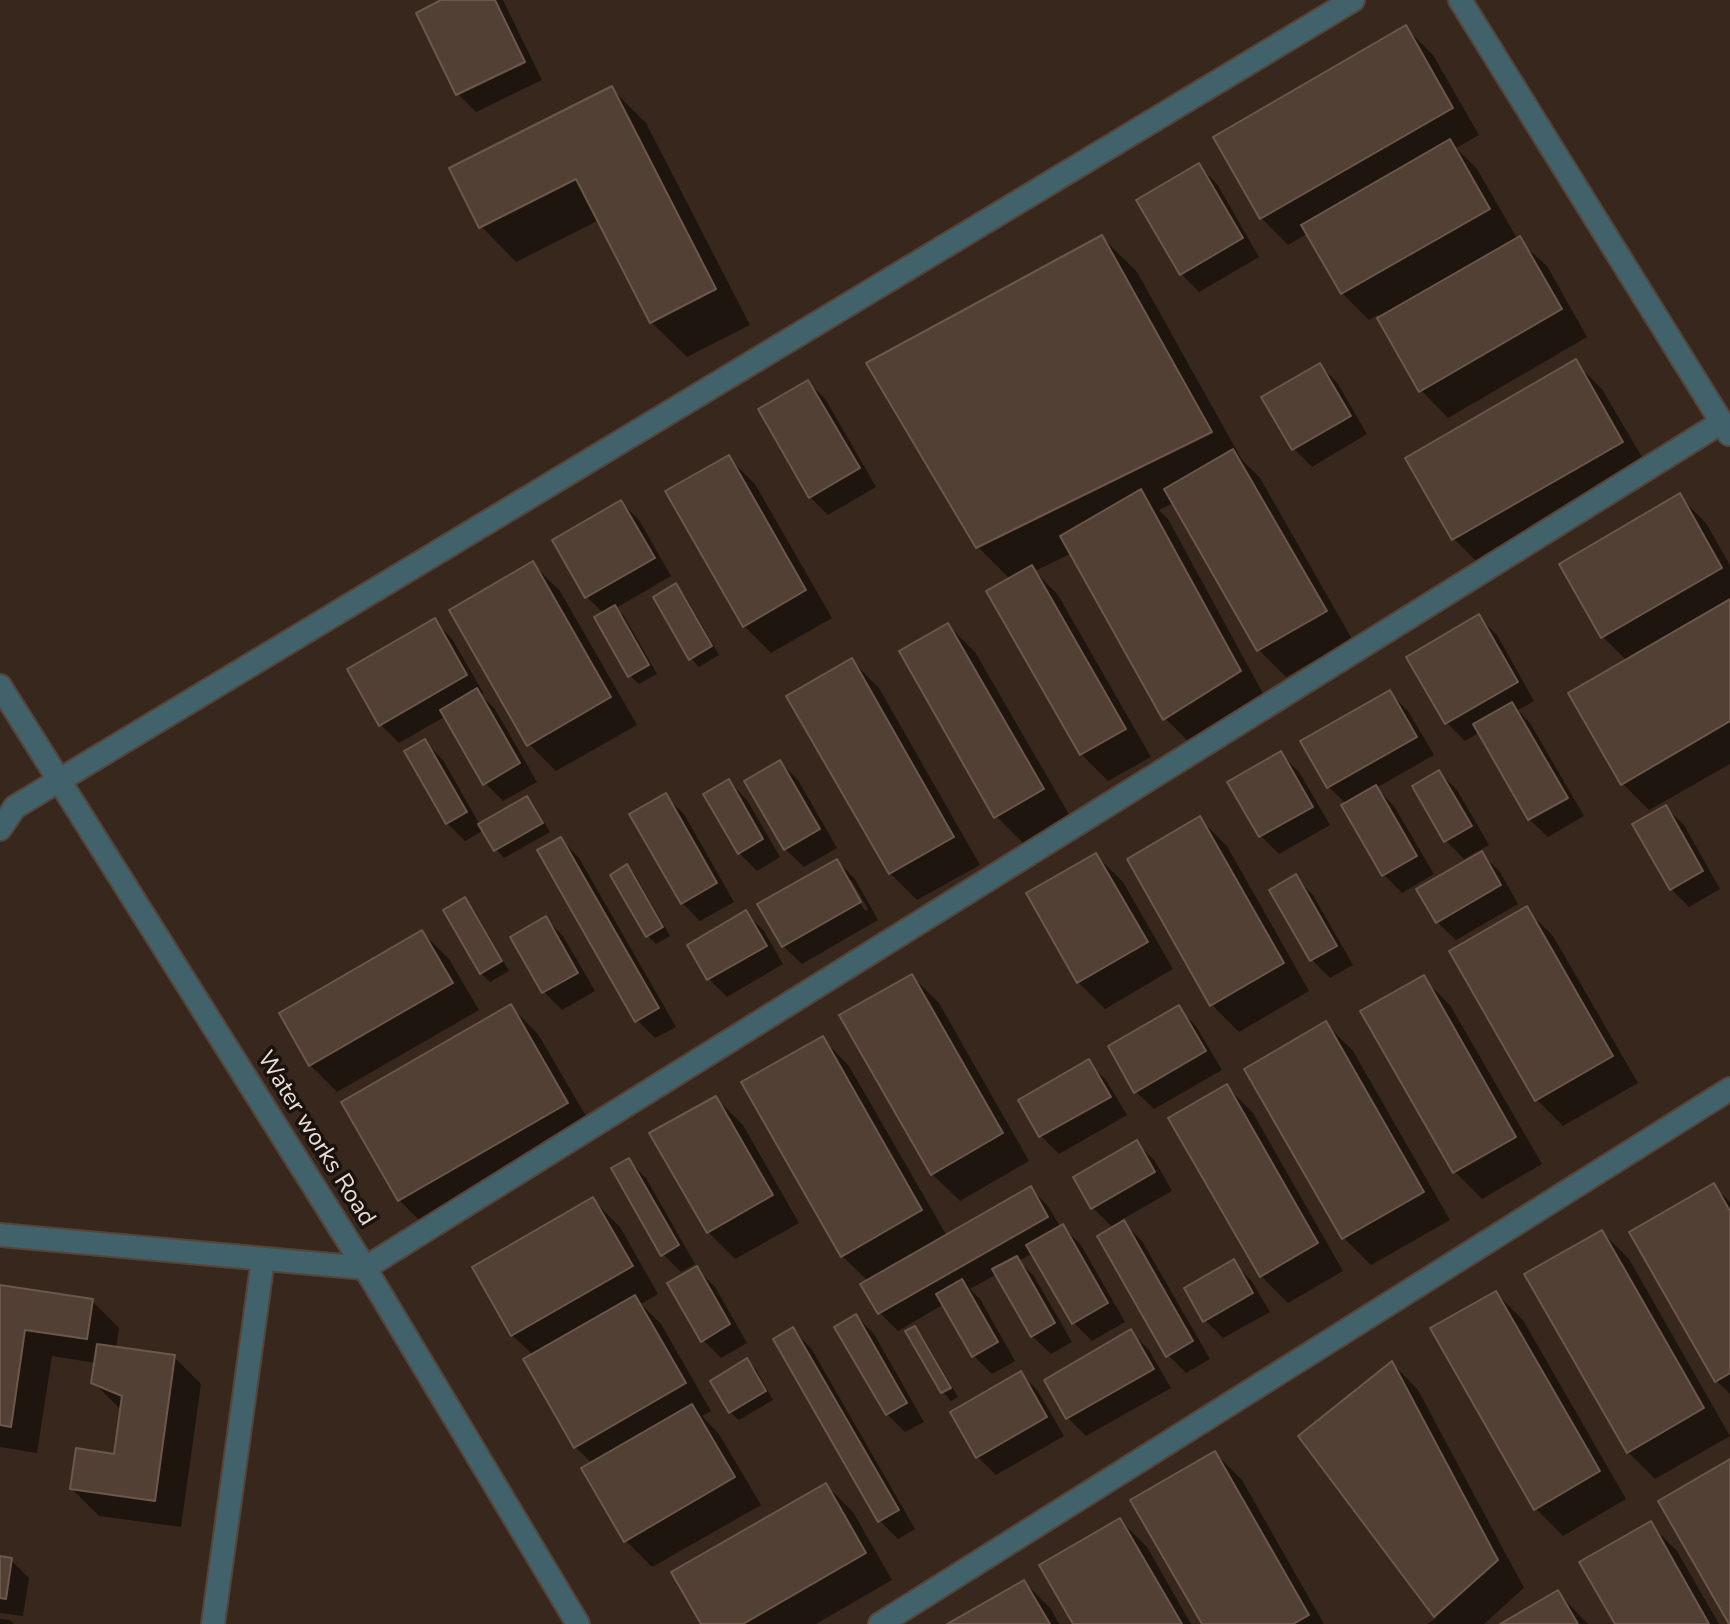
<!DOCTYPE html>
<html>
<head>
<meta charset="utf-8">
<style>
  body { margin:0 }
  canvas { display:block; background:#38271c }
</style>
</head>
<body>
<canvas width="1730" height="1624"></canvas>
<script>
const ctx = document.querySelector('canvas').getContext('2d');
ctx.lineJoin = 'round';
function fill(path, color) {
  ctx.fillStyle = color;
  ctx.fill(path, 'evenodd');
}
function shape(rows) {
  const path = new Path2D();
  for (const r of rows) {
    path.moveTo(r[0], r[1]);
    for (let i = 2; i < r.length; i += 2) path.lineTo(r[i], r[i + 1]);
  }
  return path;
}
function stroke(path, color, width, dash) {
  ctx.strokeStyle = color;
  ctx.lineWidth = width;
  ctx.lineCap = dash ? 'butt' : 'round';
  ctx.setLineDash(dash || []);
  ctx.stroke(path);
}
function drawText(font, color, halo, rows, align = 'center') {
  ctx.font = font + ' "Nunito Sans",sans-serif';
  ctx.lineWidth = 7;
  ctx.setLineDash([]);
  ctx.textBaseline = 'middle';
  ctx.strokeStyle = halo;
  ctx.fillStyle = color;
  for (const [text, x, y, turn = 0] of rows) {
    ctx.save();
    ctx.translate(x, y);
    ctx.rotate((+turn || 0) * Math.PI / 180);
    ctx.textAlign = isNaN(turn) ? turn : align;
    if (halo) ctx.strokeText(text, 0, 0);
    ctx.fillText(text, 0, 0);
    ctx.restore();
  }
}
const shadow = shape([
  [445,0,503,0,542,80,476,112,458,94,418,14],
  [1406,28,1433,55,1479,135,1456,148,1477,169,1518,240,1547,266,1587,337,1448,418,1421,390,1378,315,1369,320,1342,293,1308,233,1288,245,1261,218],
  [611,88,646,123,750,325,687,357,651,322,599,220,516,262,481,226],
  [1199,166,1217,184,1259,257,1199,292,1181,274],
  [1102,237,1137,272,1242,460,1260,478,1352,639,1286,677,1259,650,1174,503,1159,510,1168,519,1266,699,1192,745,1165,718,1072,553,1035,571,1058,595,1151,757,1108,781,1081,754,988,592,1011,580,978,547],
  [1575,362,1602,389,1649,469,1481,566,1454,539],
  [1320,365,1338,384,1367,434,1312,467,1294,449],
  [808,382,826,400,876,487,828,515,810,497],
  [728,457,755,484,832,618,771,653,744,626],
  [1679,496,1706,523,1730,565,1730,764,1649,810,1622,783,1627,661,1603,637],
  [621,502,639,520,671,576,616,608,624,616,657,674,639,684,630,676,604,614,587,597],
  [533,564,560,591,637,725,556,771,529,744],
  [675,586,684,594,719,655,699,667,691,658],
  [1479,617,1497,635,1534,701,1518,710,1530,723,1584,816,1548,837,1529,819,1480,732,1465,741,1447,723],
  [434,621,452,639,484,694,481,695,495,709,537,782,503,801,485,783,446,716,399,743,381,725],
  [948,625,975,652,1070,816,1023,843,996,816],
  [852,661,879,688,980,865,917,900,890,873],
  [1390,693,1408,711,1434,755,1376,788,1394,806,1434,874,1402,893,1384,875,1347,805,1329,787,1303,742],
  [425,742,443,760,480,825,527,799,535,807,550,832,504,858,496,849,484,830,465,841,447,823],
  [1281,754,1299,772,1330,825,1279,854,1261,836],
  [780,762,798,780,837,848,804,867,785,849],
  [1439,772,1457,790,1489,845,1464,859,1446,841,1414,786],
  [729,781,747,800,780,857,757,871,739,853],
  [665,796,684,814,734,902,700,921,682,903],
  [1665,807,1684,825,1720,889,1689,907,1671,889],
  [1200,819,1227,846,1309,991,1239,1032,1212,1005],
  [561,839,579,858,676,1027,655,1038,637,1020],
  [1482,854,1500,872,1518,904,1456,940,1437,922],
  [1096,855,1123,882,1173,969,1105,1009,1078,982],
  [837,861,855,879,878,920,802,964,783,946],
  [847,880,851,880,868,909,865,911],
  [627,867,635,875,670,936,656,944,647,935],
  [1295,877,1313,895,1353,965,1330,978,1312,960],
  [465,899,473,908,509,971,490,982,481,973],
  [1526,909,1553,936,1638,1083,1563,1126,1536,1099],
  [746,913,764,931,783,964,727,997,709,979],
  [545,918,563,936,595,991,562,1010,544,992],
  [422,932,449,959,479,1010,337,1092,310,1065],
  [912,976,939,1003,1029,1161,960,1201,932,1174],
  [1423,978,1450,1005,1542,1164,1482,1199,1455,1172],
  [511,1007,538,1034,594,1130,426,1227,399,1200],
  [1178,1008,1196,1026,1222,1070,1154,1109,1135,1091],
  [1326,1024,1353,1051,1450,1220,1371,1265,1344,1238,1246,1070],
  [822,1038,849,1066,947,1236,1030,1188,1048,1206,1061,1228,1063,1227,1081,1245,1125,1322,1092,1341,1074,1323,1033,1253,1019,1261,1034,1276,1072,1342,1051,1354,1032,1336,997,1274,970,1289,980,1299,1015,1361,992,1374,974,1356,944,1304,898,1331,880,1313,863,1284,868,1281,842,1256],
  [1088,1062,1106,1080,1127,1115,1059,1154,1041,1136,1021,1101],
  [1226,1086,1253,1113,1343,1271,1288,1303,1261,1276],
  [716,1098,743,1125,799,1223,735,1259,708,1232],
  [1137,1143,1155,1161,1172,1191,1121,1220,1142,1241,1210,1359,1186,1373,1168,1355,1114,1229,1093,1208],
  [628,1160,646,1178,695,1264,681,1272,663,1254],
  [1713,1185,1730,1202,1730,1394,1717,1381],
  [593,1200,620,1227,658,1294,641,1304,661,1324,711,1411,702,1416,719,1434,761,1505,652,1567,625,1540,593,1464,575,1447,533,1355,512,1335],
  [1602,1232,1629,1259,1730,1436,1655,1479,1628,1452],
  [1233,1262,1251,1280,1270,1312,1223,1338,1205,1320],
  [697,1269,715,1287,747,1343,721,1358,703,1340],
  [0,1287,92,1301,119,1328,116,1349,174,1357,201,1384,181,1527,99,1516,72,1489,115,1456,122,1411,93,1382,96,1363,52,1356,37,1453,0,1447],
  [1496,1293,1523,1320,1626,1499,1563,1536,1536,1509],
  [856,1316,874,1334,924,1422,905,1432,887,1414],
  [915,1329,923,1337,958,1397,951,1401,943,1392,908,1332],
  [793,1330,811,1348,915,1529,898,1539,880,1521],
  [1131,1332,1149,1350,1171,1388,1086,1436,1068,1418],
  [747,1361,756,1369,773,1400,739,1420,730,1412],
  [1392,1363,1418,1390,1524,1588,1484,1624,1427,1624,1437,1618,1300,1436],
  [1020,1373,1038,1391,1064,1436,996,1475,978,1457],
  [1215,1453,1242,1480,1324,1624,1204,1624],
  [826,1485,853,1512,892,1580,816,1624,704,1624],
  [1120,1520,1147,1547,1191,1624,1076,1624],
  [1650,1524,1677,1551,1719,1624,1617,1624],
  [0,1558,11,1560,29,1578,23,1616,0,1613],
  [1024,1582,1051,1609,1059,1624,951,1624],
  [1558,1593,1588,1624,1504,1624],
  [0,1619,10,1620,14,1624,0,1624]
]);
const building = shape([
  [441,0,495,0,525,62,456,95,416,13,441,0],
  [1406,25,1453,108,1260,219,1213,137,1406,25],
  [612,86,716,289,650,323,576,179,479,228,449,168,612,86],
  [1450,139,1490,209,1341,294,1301,225,1450,139],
  [1199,163,1243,238,1180,275,1136,200,1199,163],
  [1102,235,1212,432,976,548,866,363,1102,235],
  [1520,236,1562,309,1419,392,1377,318,1520,236],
  [1576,359,1623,442,1452,540,1405,458,1576,359],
  [1320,363,1351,416,1292,450,1261,397,1320,363],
  [808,380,860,468,809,498,758,409,808,380],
  [1233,449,1327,611,1257,651,1164,489,1233,449],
  [729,455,806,590,743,627,665,491,729,455],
  [1141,489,1241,671,1163,720,1060,536,1141,489],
  [1680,493,1722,568,1601,638,1559,564,1680,493],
  [621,500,655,558,585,598,552,540,621,500],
  [533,561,611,697,527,746,449,610,533,561],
  [1032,565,1126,729,1080,755,986,591,1032,565],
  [676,583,712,646,689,660,653,597,676,583],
  [1730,599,1730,721,1621,785,1568,693,1730,599],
  [615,605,649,665,628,677,594,617,615,605],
  [1479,614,1518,682,1445,724,1406,657,1479,614],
  [435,618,467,675,379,726,347,669,435,618],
  [948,623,1044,789,994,818,899,651,948,623],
  [852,658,954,837,889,874,786,696,852,658],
  [477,688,520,763,483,785,440,710,477,688],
  [1390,690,1417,737,1327,788,1300,741,1390,690],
  [1512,702,1568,798,1528,820,1473,724,1512,702],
  [425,739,467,812,446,824,404,751,425,739],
  [1281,751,1313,807,1259,837,1227,782,1281,751],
  [780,760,820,829,784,850,744,781,780,760],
  [1439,770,1472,826,1444,842,1412,786,1439,770],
  [729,779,763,839,738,854,703,794,729,779],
  [1376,785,1417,856,1382,876,1341,805,1376,785],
  [666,793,717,883,681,904,629,814,666,793],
  [527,796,543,823,494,851,478,824,527,796],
  [1666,805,1703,871,1670,890,1632,824,1666,805],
  [1200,816,1284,963,1210,1006,1127,859,1200,816],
  [561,837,659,1008,635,1022,537,850,561,837],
  [1482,851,1501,885,1436,923,1416,889,1482,851],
  [1096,853,1148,942,1077,983,1026,893,1096,853],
  [837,859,861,902,782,947,757,904,837,859],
  [627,864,663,927,646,937,610,875,627,864],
  [1296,874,1337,946,1310,961,1269,890,1296,874],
  [465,897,502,961,480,974,443,910,465,897],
  [1527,906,1613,1056,1535,1101,1449,951,1527,906],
  [746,910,767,946,707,980,687,945,746,910],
  [546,916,578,973,542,993,510,937,546,916],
  [422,930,453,983,309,1066,279,1013,422,930],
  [912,974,1003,1133,931,1175,839,1015,912,974],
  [1424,975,1516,1137,1453,1173,1360,1011,1424,975],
  [511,1004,568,1103,398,1201,341,1102,511,1004],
  [1179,1005,1206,1051,1134,1093,1108,1046,1179,1005],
  [1326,1021,1424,1192,1342,1239,1244,1069,1326,1021],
  [823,1036,922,1210,841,1257,741,1082,823,1036],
  [1089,1059,1111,1097,1039,1137,1018,1100,1089,1059],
  [1227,1084,1318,1243,1260,1277,1168,1118,1227,1084],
  [716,1096,773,1195,707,1233,649,1133,716,1096],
  [1137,1140,1155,1172,1091,1209,1073,1177,1137,1140],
  [629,1158,679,1245,661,1256,611,1168,629,1158],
  [1714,1183,1730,1211,1730,1373,1715,1382,1629,1232,1714,1183],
  [1031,1186,1048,1217,878,1314,860,1284,1031,1186],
  [593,1197,633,1266,511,1336,472,1267,593,1197],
  [1124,1220,1193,1341,1166,1357,1097,1236,1124,1220],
  [1063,1224,1108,1303,1072,1324,1026,1245,1063,1224],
  [1602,1230,1704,1408,1627,1453,1524,1274,1602,1230],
  [1017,1256,1055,1323,1031,1337,992,1269,1017,1256],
  [1234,1259,1253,1293,1203,1322,1184,1288,1234,1259],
  [697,1266,730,1324,701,1342,667,1283,697,1266],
  [962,1279,998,1342,972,1357,936,1294,962,1279],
  [0,1285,93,1299,87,1339,25,1330,11,1427,0,1425,0,1285],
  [1496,1291,1600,1471,1534,1510,1430,1328,1496,1291],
  [635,1295,686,1383,574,1448,523,1359,635,1295],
  [856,1314,907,1403,886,1415,834,1327,856,1314],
  [915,1326,951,1388,941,1393,905,1331,915,1326],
  [793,1327,899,1510,878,1522,773,1339,793,1327],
  [1131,1329,1154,1369,1066,1419,1044,1380,1131,1329],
  [97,1344,175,1355,155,1501,70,1489,76,1448,114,1454,122,1396,91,1383,97,1344],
  [747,1358,766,1391,729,1413,710,1381,747,1358],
  [1392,1361,1498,1560,1434,1617,1298,1436,1392,1361],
  [1021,1371,1047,1417,976,1458,950,1412,1021,1371],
  [692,1404,735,1477,624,1542,581,1468,692,1404],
  [1215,1451,1309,1615,1293,1624,1202,1624,1130,1500,1215,1451],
  [1730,1459,1730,1624,1729,1624,1658,1501,1730,1459],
  [826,1483,866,1553,743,1624,701,1624,671,1572,826,1483],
  [1120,1518,1182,1624,1073,1624,1039,1565,1120,1518],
  [1651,1521,1709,1624,1615,1624,1579,1562,1651,1521],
  [0,1556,12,1558,6,1599,0,1598,0,1556],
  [1024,1580,1050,1624,947,1624,1024,1580],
  [1558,1590,1578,1624,1500,1624,1558,1590]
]);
const minor = shape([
  [1460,0,1729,434],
  [0,829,15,807,1353,0],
  [0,1235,365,1268,1722,422],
  [213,1624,263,1259],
  [880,1624,1730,1089]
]);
const tertiary = shape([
  [0,686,365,1268,578,1624]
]);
const streetNames = [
  ["Water works Road",315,1139,58]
];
fill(shadow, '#0007');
fill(building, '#534035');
stroke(building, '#6b574b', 2);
stroke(minor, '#54443a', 26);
stroke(tertiary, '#54443a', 26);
stroke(minor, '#41626a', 22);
stroke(tertiary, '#41626a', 22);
drawText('24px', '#eadfd8', '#1a120d', streetNames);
</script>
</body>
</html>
